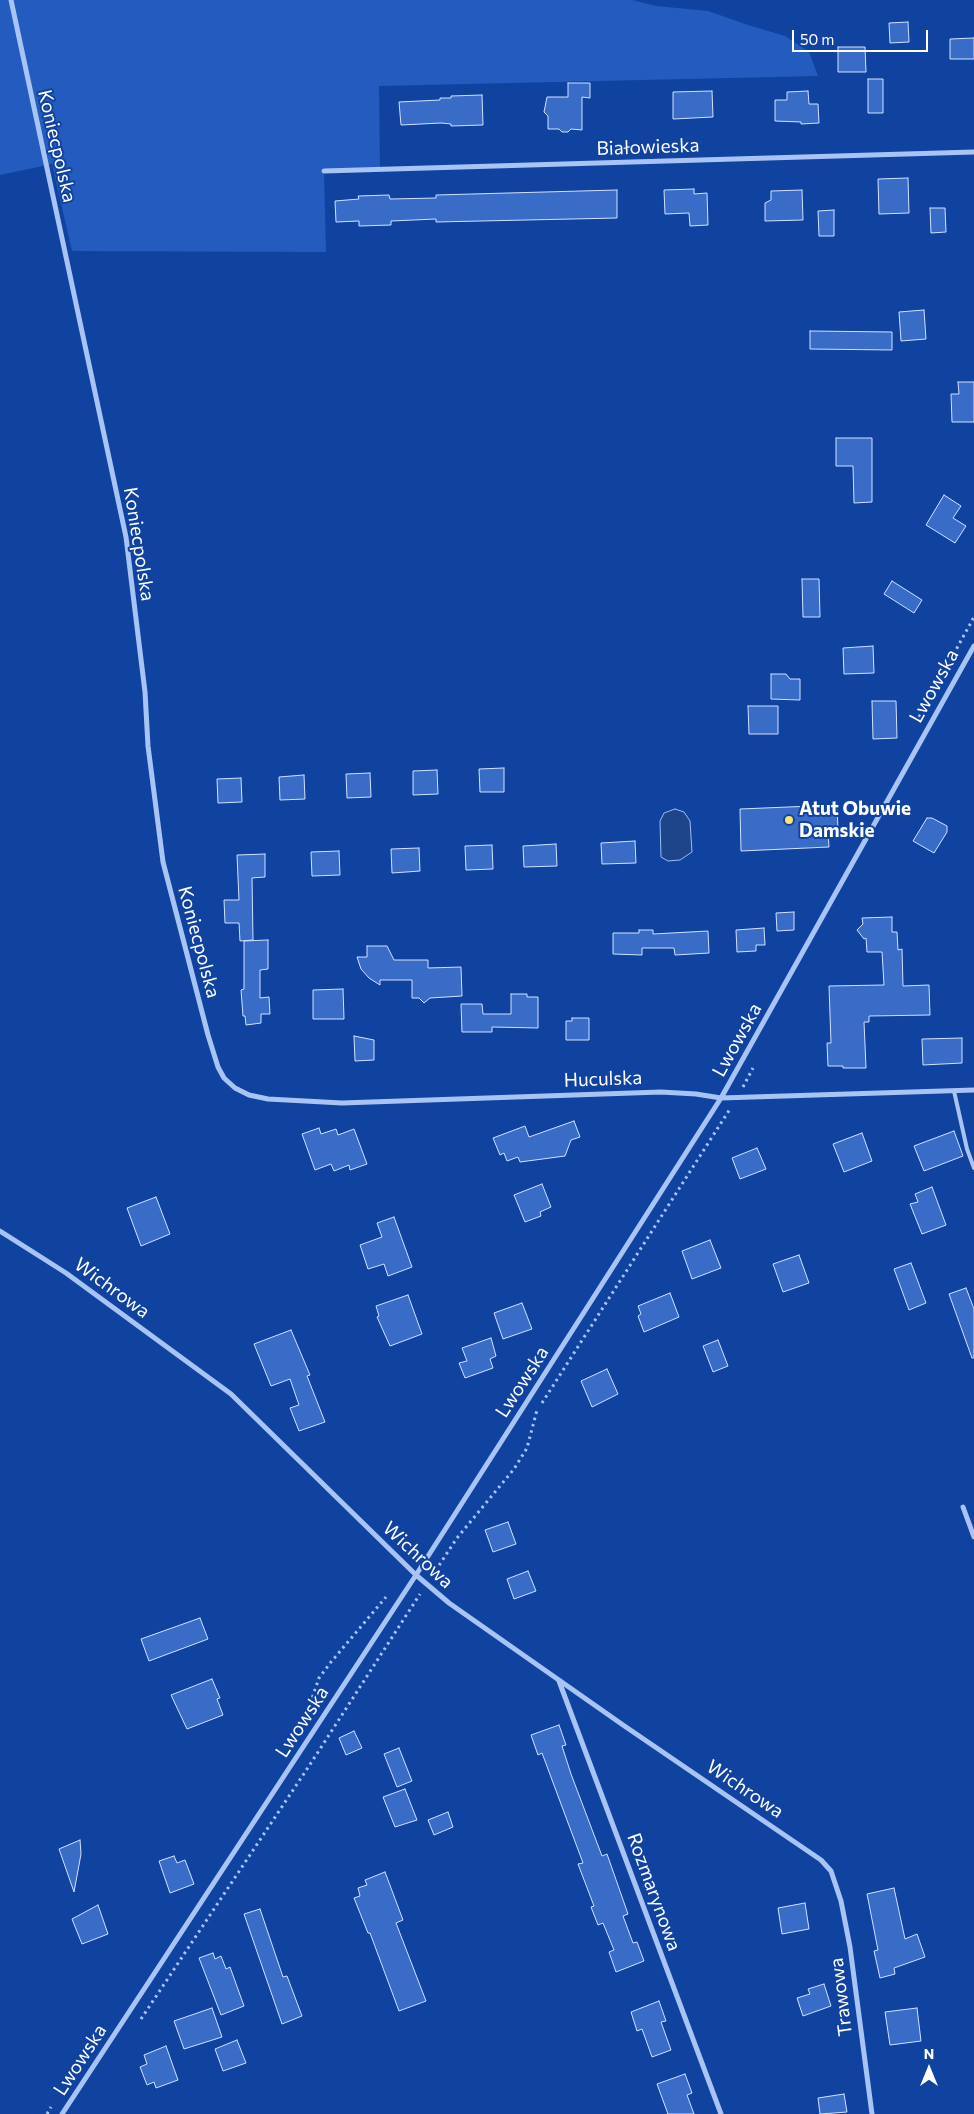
<!DOCTYPE html>
<html>
<head>
<meta charset="utf-8">
<style>
  body { margin:0 }
  #map { position:relative; width:974px; height:2114px; overflow:hidden; background:#1043a0; font-family:Commissioner,sans-serif }
  canvas { display:block }
  .north { position:absolute; left:904px; top:2044px; width:50px; height:50px; -webkit-text-stroke:4px #1043a0; paint-order:stroke; rotate:0deg; font-size:14px; font-weight:700; line-height:20px; text-align:center; color:#fff }
  .north::after { content:''; display:block; margin:auto; width:18px; height:22px; background:#fff; clip-path:polygon(50% 0,100% 100%,50% 72%,0 100%) }
  .scale { position:absolute; left:792px; top:30px; width:136px; height:22px; box-sizing:border-box; border:2px solid #fff; border-top:0; padding-left:6px; font-size:15px; line-height:18px; white-space:nowrap; color:#fff; -webkit-text-stroke:4px #1043a0; paint-order:stroke }
</style>
</head>
<body>
<div id="map">
<canvas width="974" height="2114"></canvas>
<div class="north">N</div>
<div class="scale">50 m</div>
</div>
<script>
const ctx = document.querySelector('canvas').getContext('2d');
ctx.lineJoin = 'round';
function fill(path, color) {
  ctx.fillStyle = color;
  ctx.fill(path, 'evenodd');
}
function shape(rows) {
  const path = new Path2D();
  for (const r of rows) {
    path.moveTo(r[0], r[1]);
    for (let i = 2; i < r.length; i += 2) path.lineTo(r[i], r[i + 1]);
  }
  return path;
}
function stroke(path, color, width, dash) {
  ctx.strokeStyle = color;
  ctx.lineWidth = width;
  ctx.lineCap = dash ? 'butt' : 'round';
  ctx.setLineDash(dash || []);
  ctx.stroke(path);
}
function drawText(font, color, halo, rows, align = 'center') {
  ctx.font = font + ' Commissioner,sans-serif';
  ctx.lineWidth = 4;
  ctx.setLineDash([]);
  ctx.textBaseline = 'middle';
  ctx.strokeStyle = halo;
  ctx.fillStyle = color;
  for (const [text, x, y, turn = 0] of rows) {
    ctx.save();
    ctx.translate(x, y);
    ctx.rotate((+turn || 0) * Math.PI / 180);
    ctx.textAlign = isNaN(turn) ? turn : align;
    if (halo) ctx.strokeText(text, 0, 0);
    ctx.fillText(text, 0, 0);
    ctx.restore();
  }
}
const green = shape([
  [0,0,632,0,656,6,708,11,748,25,785,36,809,52,818,76,379,86,380,170,324,172,326,252,72,251,52,164,0,175]
]);
const water = shape([
  [675,809,684,812,690,821,692,852,680,860,668,861,661,857,660,821,664,813,675,809]
]);
const building = shape([
  [908,22,909,42,890,43,889,23,908,22],
  [974,38,974,59,950,59,950,39,974,38],
  [838,47,865,47,866,72,838,72,838,47],
  [868,79,883,79,883,113,868,113,868,79],
  [568,83,590,83,590,98,582,97,582,130,571,129,568,132,562,132,559,129,548,129,548,116,544,112,547,97,568,97,568,83],
  [712,91,713,117,673,119,673,92,712,91],
  [808,91,809,104,818,104,819,123,801,124,801,122,775,121,775,100,787,100,787,92,808,91],
  [482,95,483,125,451,126,451,124,441,123,401,125,399,102,440,100,440,98,451,98,451,96,482,95],
  [908,178,909,213,879,214,878,179,908,178],
  [694,189,694,194,707,193,708,225,690,226,689,213,665,214,664,190,694,189],
  [617,190,617,218,436,222,436,219,391,221,391,225,359,226,359,221,336,222,335,201,359,199,358,196,389,195,390,199,436,198,436,195,617,190],
  [802,190,803,220,765,221,765,203,771,200,771,191,802,190],
  [930,208,945,208,946,232,931,233,930,208],
  [834,210,834,236,819,236,818,211,834,210],
  [924,310,926,339,901,341,899,312,924,310],
  [810,331,892,332,892,350,810,349,810,331],
  [958,382,974,382,974,422,952,422,951,394,959,394,958,382],
  [836,438,872,438,872,502,854,503,853,466,836,466,836,438],
  [944,495,961,506,953,518,966,526,955,543,926,525,944,495],
  [802,579,819,579,820,617,803,617,802,579],
  [892,581,922,600,914,613,884,594,892,581],
  [873,646,874,673,844,674,843,648,873,646],
  [771,674,786,674,790,679,800,679,800,700,771,699,771,674],
  [872,701,896,701,897,738,873,739,872,701],
  [748,706,778,706,778,734,749,734,748,706],
  [504,768,504,792,480,792,479,769,504,768],
  [437,770,438,794,413,795,413,771,437,770],
  [370,773,371,797,347,798,346,774,370,773],
  [304,775,305,799,280,800,279,777,304,775],
  [241,778,242,802,218,803,217,779,241,778],
  [837,805,838,831,828,832,829,847,741,851,740,809,837,805],
  [927,818,932,818,947,826,947,832,934,853,913,841,927,818],
  [635,841,636,863,602,864,601,843,635,841],
  [556,844,557,866,524,867,523,846,556,844],
  [492,845,493,869,466,870,465,846,492,845],
  [419,848,420,871,392,873,391,849,419,848],
  [339,851,340,875,312,876,311,852,339,851],
  [265,854,265,877,252,878,253,940,240,941,239,923,225,923,224,900,239,900,237,855,265,854],
  [794,912,794,930,777,931,776,913,794,912],
  [892,917,892,932,897,932,898,950,902,949,903,986,929,985,930,1015,869,1016,869,1022,864,1022,866,1068,843,1068,843,1066,828,1066,827,1043,831,1043,829,986,884,985,882,952,867,952,866,938,864,939,857,930,863,924,862,918,892,917],
  [764,928,765,945,756,945,756,951,737,952,736,930,764,928],
  [639,930,653,930,653,934,708,931,709,953,675,955,674,948,642,948,642,955,613,954,613,933,639,933,639,930],
  [268,940,268,969,260,970,260,998,269,997,270,1014,261,1014,261,1023,246,1025,245,1016,243,1016,241,990,244,989,244,941,268,940],
  [367,946,387,946,394,960,428,960,428,968,461,967,462,996,430,998,424,1003,419,998,412,998,412,980,380,980,380,985,369,978,361,969,357,957,367,957,367,946],
  [343,989,344,1019,313,1019,313,990,343,989],
  [511,994,527,994,527,997,538,997,538,1028,492,1027,492,1032,462,1032,461,1004,482,1004,483,1014,511,1014,511,994],
  [572,1018,589,1018,589,1040,566,1040,566,1021,572,1021,572,1018],
  [354,1036,374,1040,374,1060,355,1061,354,1036],
  [962,1038,962,1063,923,1065,922,1039,962,1038],
  [574,1121,580,1137,571,1140,565,1156,520,1162,518,1157,507,1161,504,1153,500,1155,493,1138,525,1126,529,1137,574,1121],
  [319,1128,321,1134,336,1129,338,1135,354,1129,367,1164,350,1170,349,1165,334,1171,331,1164,315,1170,302,1134,319,1128],
  [954,1131,963,1156,924,1171,914,1146,954,1131],
  [862,1133,872,1161,844,1172,833,1144,862,1133],
  [757,1148,766,1169,740,1179,732,1158,757,1148],
  [542,1184,551,1207,540,1212,541,1216,525,1222,514,1195,542,1184],
  [932,1187,946,1225,922,1234,910,1204,918,1202,915,1194,932,1187],
  [156,1197,170,1234,141,1246,127,1208,156,1197],
  [394,1217,412,1267,388,1276,384,1264,368,1269,360,1245,382,1237,377,1223,394,1217],
  [710,1240,721,1268,692,1279,682,1251,710,1240],
  [799,1255,809,1283,783,1292,773,1264,799,1255],
  [911,1263,926,1303,909,1310,894,1269,911,1263],
  [966,1288,974,1309,974,1358,972,1358,949,1294,966,1288],
  [670,1293,679,1317,644,1332,638,1316,641,1314,638,1306,670,1293],
  [408,1295,422,1334,390,1346,377,1317,379,1316,376,1306,408,1295],
  [522,1303,532,1329,503,1339,494,1313,522,1303],
  [291,1330,310,1375,307,1376,325,1422,299,1431,290,1408,299,1405,290,1379,271,1386,254,1344,291,1330],
  [491,1338,496,1356,490,1359,493,1368,465,1378,459,1363,467,1361,462,1348,491,1338],
  [718,1340,728,1366,713,1372,703,1346,718,1340],
  [607,1369,618,1394,592,1407,581,1381,607,1369],
  [508,1522,516,1544,493,1552,485,1530,508,1522],
  [528,1571,536,1591,514,1599,507,1579,528,1571],
  [200,1618,208,1639,149,1661,141,1639,200,1618],
  [212,1679,220,1698,217,1699,223,1715,187,1729,171,1695,212,1679],
  [559,1725,566,1745,562,1746,571,1774,602,1856,607,1854,628,1914,623,1916,633,1943,637,1942,644,1961,616,1972,609,1952,614,1950,603,1923,598,1925,591,1907,594,1906,578,1864,583,1863,542,1753,538,1755,531,1735,559,1725],
  [354,1731,362,1748,346,1755,339,1738,354,1731],
  [399,1748,412,1781,397,1787,384,1754,399,1748],
  [405,1789,417,1820,395,1827,383,1797,405,1789],
  [448,1812,453,1827,434,1835,428,1820,448,1812],
  [80,1840,81,1854,74,1892,59,1849,80,1840],
  [174,1856,177,1863,185,1860,194,1884,170,1893,159,1861,174,1856],
  [385,1872,403,1920,396,1923,426,2001,399,2011,370,1933,368,1933,354,1898,360,1896,358,1888,367,1885,365,1880,385,1872],
  [894,1888,905,1939,917,1934,925,1957,894,1968,895,1974,880,1978,874,1951,878,1950,867,1894,894,1888],
  [805,1903,809,1929,782,1934,778,1908,805,1903],
  [98,1905,108,1934,82,1944,72,1919,98,1905],
  [260,1909,283,1977,287,1976,302,2016,282,2024,244,1914,260,1909],
  [213,1953,215,1959,221,1956,226,1969,230,1967,244,2006,221,2015,199,1958,213,1953],
  [824,1984,831,2006,803,2016,797,1998,810,1994,808,1989,824,1984],
  [659,2001,666,2021,661,2022,671,2050,652,2057,642,2029,637,2031,631,2012,659,2001],
  [212,2008,222,2037,184,2049,174,2021,212,2008],
  [917,2008,921,2041,890,2045,885,2012,917,2008],
  [237,2040,246,2063,223,2071,215,2049,237,2040],
  [166,2046,178,2080,156,2088,154,2082,147,2085,140,2067,147,2064,144,2055,166,2046],
  [685,2074,692,2093,687,2095,694,2114,668,2114,657,2084,685,2074],
  [844,2094,847,2112,820,2114,818,2098,844,2094]
]);
const path = shape([
  [919,717,974,617],
  [743,1087,753,1068],
  [542,1403,730,1109],
  [432,1576,457,1538,514,1469,527,1448,537,1410],
  [304,1722,319,1678,331,1662,386,1597],
  [141,2019,309,1766,420,1594],
  [47,2114,51,2107]
]);
const lane = shape([
  [954,1091,967,1149,974,1168]
]);
const street = shape([
  [11,0,126,537,145,692,148,746,163,862,208,1035,218,1067,224,1078,235,1088,249,1095,268,1099,342,1103,661,1092,696,1094,721,1098,974,1090],
  [324,171,974,152],
  [0,1231,66,1273,231,1394,416,1575,449,1603,623,1725,821,1860,831,1871,841,1901,850,1947,872,2114],
  [963,1507,974,1537],
  [559,1681,721,2114],
  [62,2114,416,1575,721,1098,974,646]
]);
const markers = [
  [789,820,5,"#ffe16c"]
];
const streetNames = [
  ["Koniecpolska",57,146,77],
  ["Białowieska",648,147,-2],
  ["Koniecpolska",139,544,81],
  ["Lwowska",934,686,-61],
  ["Koniecpolska",199,942,75],
  ["Lwowska",737,1040,-61],
  ["Huculska",603,1079,-2],
  ["Wichrowa",112,1288,36],
  ["Lwowska",522,1382,-57],
  ["Wichrowa",418,1555,43],
  ["Lwowska",302,1722,-57],
  ["Wichrowa",745,1789,34],
  ["Rozmarynowa",654,1892,70],
  ["Trawowa",841,1997,-97],
  ["Lwowska",80,2060,-57]
];
const poiNames = [
  ["Atut Obuwie",799,809],
  ["Damskie",799,831]
];
fill(green, '#235cbe');
fill(water, '#1e448a');
stroke(water, '#99bdf9', 1);
fill(building, '#396cc7');
stroke(building, '#d1e1fe', 1);
stroke(path, '#a8c4f5', 3, [2.5, 4]);
stroke(lane, '#a8c4f5', 4);
stroke(street, '#a8c4f5', 5);
for (const [x, y, r, color] of markers) {
  const dot = new Path2D();
  dot.arc(x, y, r, 0, 2 * Math.PI);
  ctx.fillStyle = color;
  ctx.fill(dot);
  stroke(dot, '#1043a0', 2);
}
drawText('19px', '#fff', '#1043a0', streetNames);
drawText('bold 19px', '#fff', '#1043a0', poiNames, 'left');
</script>
</body>
</html>
